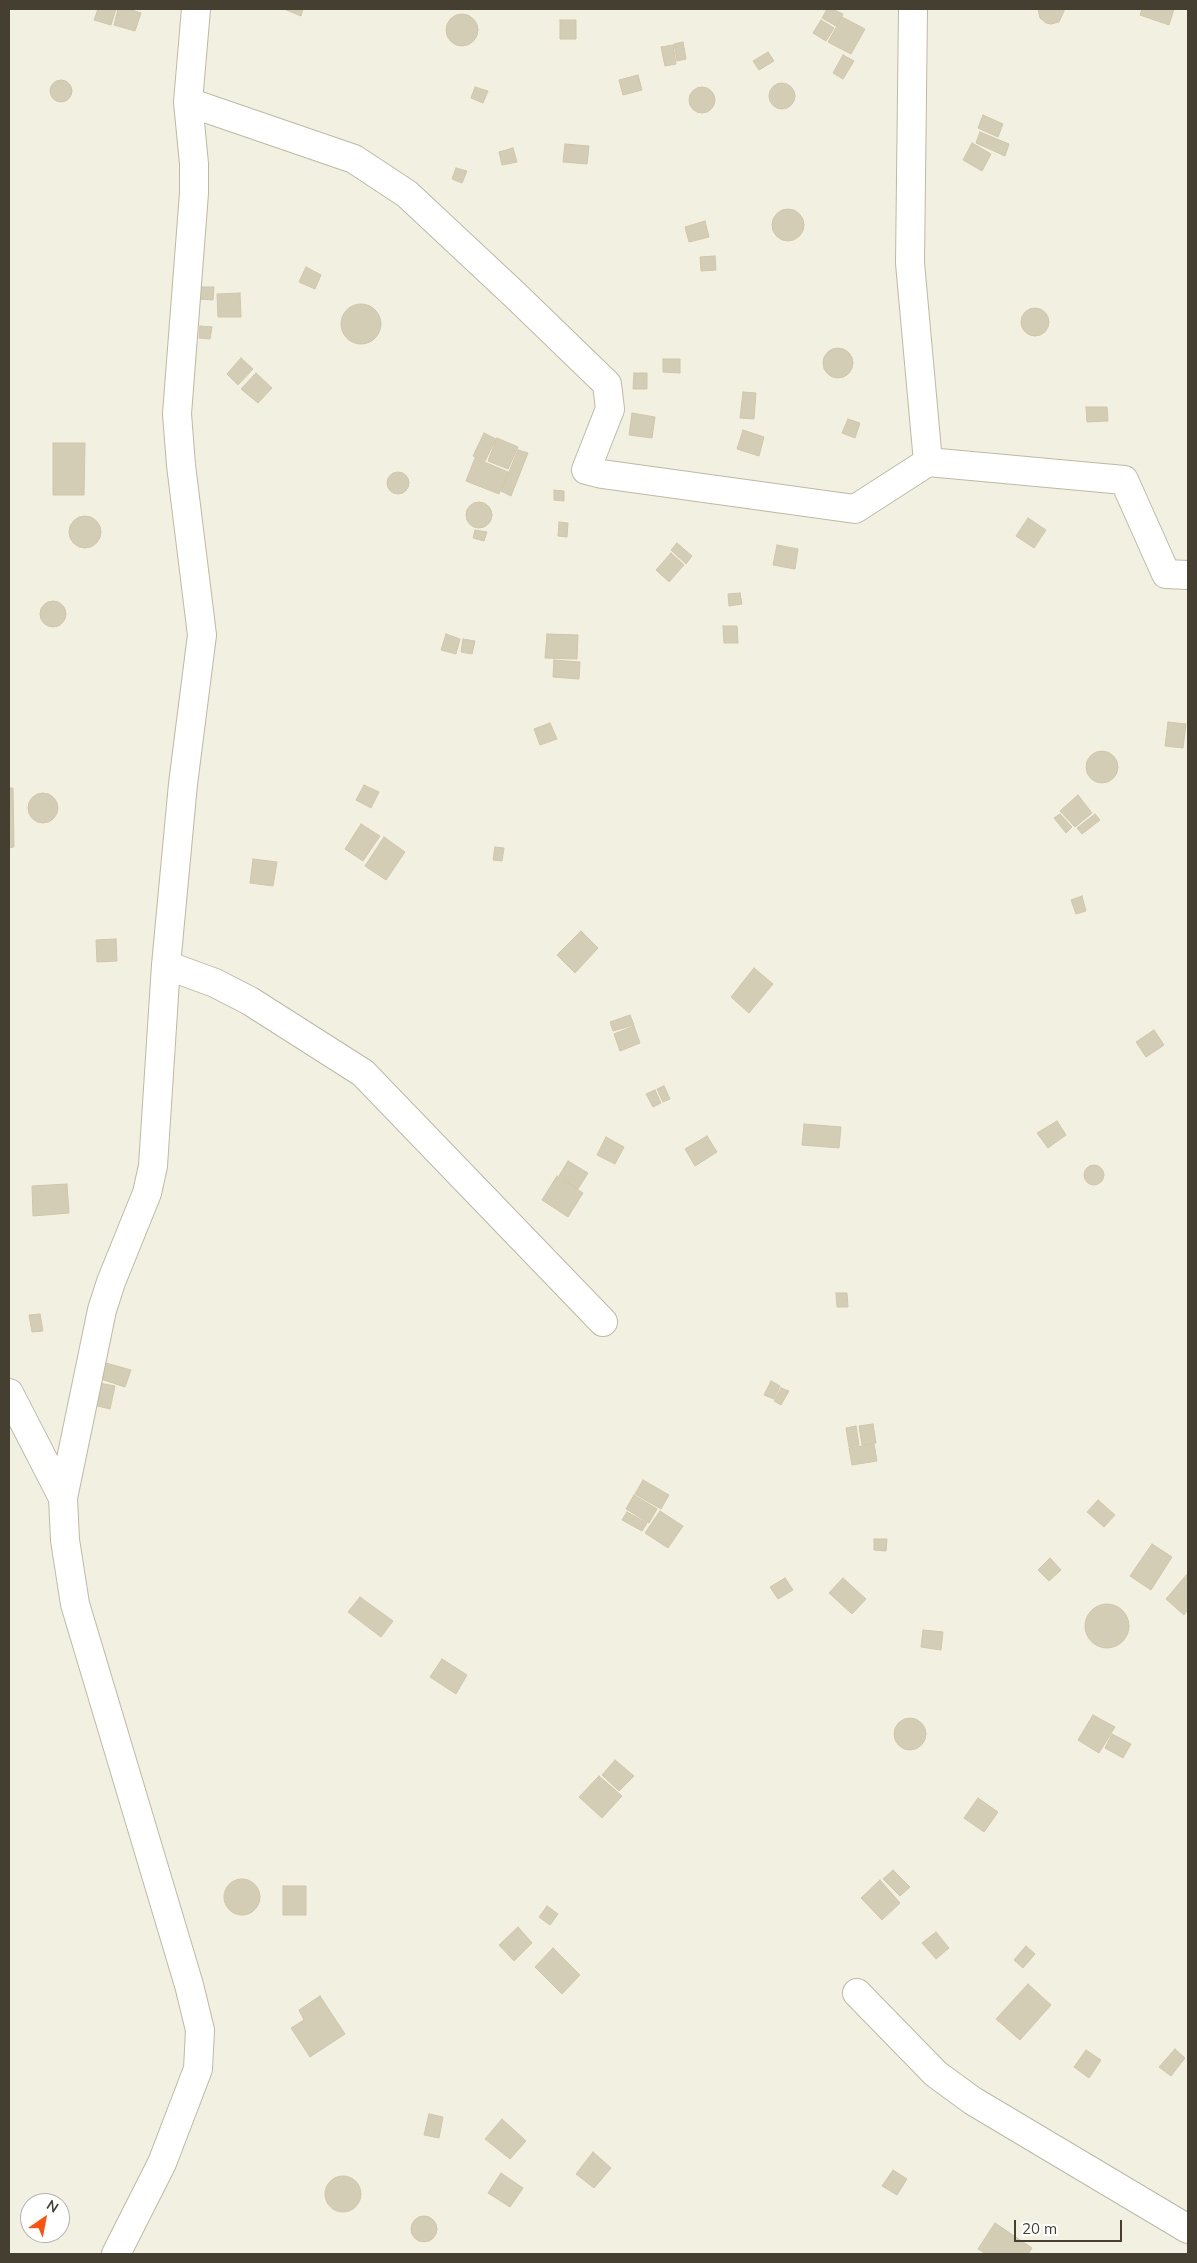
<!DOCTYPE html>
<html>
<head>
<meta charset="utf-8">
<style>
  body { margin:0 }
  #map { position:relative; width:1197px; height:2263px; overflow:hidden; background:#f2f0e1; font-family:Mulish,sans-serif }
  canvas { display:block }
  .frame { position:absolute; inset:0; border:10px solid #443f31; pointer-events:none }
  .north { position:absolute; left:20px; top:2193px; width:50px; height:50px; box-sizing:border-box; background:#fff; border:1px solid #b4b2ad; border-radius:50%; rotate:33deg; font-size:14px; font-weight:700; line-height:20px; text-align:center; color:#443f31 }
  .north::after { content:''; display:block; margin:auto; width:18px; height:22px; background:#ff510b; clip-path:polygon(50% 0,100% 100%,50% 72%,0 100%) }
  .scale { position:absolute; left:1014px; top:2220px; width:108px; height:22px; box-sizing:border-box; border:2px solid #443f31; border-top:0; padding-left:6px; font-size:15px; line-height:18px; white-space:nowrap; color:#443f31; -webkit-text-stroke:4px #fff; paint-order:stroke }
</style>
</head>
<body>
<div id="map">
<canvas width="1197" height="2263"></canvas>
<div class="frame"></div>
<div class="north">N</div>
<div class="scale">20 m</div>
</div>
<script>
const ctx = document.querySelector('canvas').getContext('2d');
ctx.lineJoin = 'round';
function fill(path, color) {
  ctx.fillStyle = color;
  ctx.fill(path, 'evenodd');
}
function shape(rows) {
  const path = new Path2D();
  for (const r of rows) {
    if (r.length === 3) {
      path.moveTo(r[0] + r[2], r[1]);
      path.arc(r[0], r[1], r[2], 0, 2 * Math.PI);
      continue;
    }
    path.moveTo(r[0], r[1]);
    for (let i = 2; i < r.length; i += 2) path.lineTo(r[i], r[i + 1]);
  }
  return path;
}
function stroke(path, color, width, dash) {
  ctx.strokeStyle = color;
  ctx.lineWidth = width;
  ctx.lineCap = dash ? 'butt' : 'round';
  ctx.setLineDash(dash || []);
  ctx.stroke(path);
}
const building = shape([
  [98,9,116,9,111,25,94,20,98,9],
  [118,9,129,9,141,13,135,31,114,25,118,9],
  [284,9,303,9,301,16,284,9],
  [827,9,832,9,843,14,836,26,822,18,827,9],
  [1038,9,1064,9,1064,11,1059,22,1051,24,1046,23,1040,18,1038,9],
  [1142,9,1174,9,1169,25,1140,15,1142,9],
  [462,30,16],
  [842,17,865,29,851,54,828,42,842,17],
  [560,20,576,20,576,39,560,39,560,20],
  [821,20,834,28,826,41,813,33,821,20],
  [683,42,686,59,677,61,674,44,683,42],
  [673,45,676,64,665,66,661,47,673,45],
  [768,52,774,61,759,70,753,61,768,52],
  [843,55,854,61,843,79,833,73,843,55],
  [638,75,642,90,623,95,619,80,638,75],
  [61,91,11],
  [782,96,13],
  [702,100,13],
  [475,87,488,91,483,103,471,98,475,87],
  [983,115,1003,124,998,137,978,128,983,115],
  [980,132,1009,144,1005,156,976,143,980,132],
  [972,143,991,154,982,171,963,160,972,143],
  [565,144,589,146,587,164,563,162,565,144],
  [513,148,517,162,502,165,499,152,513,148],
  [456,168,467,171,462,183,452,179,456,168],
  [788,225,16],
  [705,221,709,237,689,242,685,227,705,221],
  [715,256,716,270,701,271,700,257,715,256],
  [306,267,321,275,315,289,299,282,306,267],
  [199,287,214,287,213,300,198,299,199,287],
  [240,293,241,317,218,317,217,294,240,293],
  [361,324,20],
  [1035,322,14],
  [200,326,212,327,210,339,199,338,200,326],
  [838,363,15],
  [241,358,253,369,238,385,227,374,241,358],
  [663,359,680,359,680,373,663,372,663,359],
  [256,373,272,388,258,403,241,389,256,373],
  [634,373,647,373,647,389,633,389,634,373],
  [743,392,756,393,754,419,740,418,743,392],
  [1086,407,1107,407,1108,421,1087,422,1086,407],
  [632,413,655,417,652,438,629,435,632,413],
  [848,419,860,423,855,438,842,433,848,419],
  [743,430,764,437,759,456,737,449,743,430],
  [484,433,496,439,485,461,473,456,484,433],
  [497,438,518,447,508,469,488,461,497,438],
  [53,443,85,443,84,495,53,495,53,443],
  [518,450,528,453,511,496,501,491,518,450],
  [475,458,508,472,499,494,466,481,475,458],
  [398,483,11],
  [554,490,564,491,564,501,554,500,554,490],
  [479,515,13],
  [85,532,16],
  [1028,518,1046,530,1034,548,1016,536,1028,518],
  [559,522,568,523,567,537,558,536,559,522],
  [475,530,487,532,484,541,473,538,475,530],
  [677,543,692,556,686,564,671,550,677,543],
  [777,545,798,549,795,569,773,565,777,545],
  [671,553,684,565,669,582,656,570,671,553],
  [740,593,742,604,729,606,728,594,740,593],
  [53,614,13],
  [723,626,737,626,738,643,724,643,723,626],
  [446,634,460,639,456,654,441,650,446,634],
  [547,634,578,635,577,659,545,658,547,634],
  [463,639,475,641,472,654,461,652,463,639],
  [554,660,580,662,579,679,553,677,554,660],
  [1168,722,1186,724,1183,748,1165,746,1168,722],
  [550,723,557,739,540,745,534,729,550,723],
  [1102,767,16],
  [364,785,379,792,371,808,356,800,364,785],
  [9,788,13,788,14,847,9,848,9,788],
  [43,808,15],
  [1078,795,1092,813,1075,827,1060,811,1078,795],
  [1060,814,1072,827,1066,833,1054,818,1060,814],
  [1095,814,1100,820,1082,834,1077,828,1095,814],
  [361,824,380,836,363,861,345,849,361,824],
  [384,837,405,852,386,880,365,866,384,837],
  [495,847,504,848,502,861,493,860,495,847],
  [253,859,277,862,273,886,250,883,253,859],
  [1082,896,1086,911,1076,914,1071,900,1082,896],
  [581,931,598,948,575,973,557,955,581,931],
  [116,939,117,961,97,962,96,940,116,939],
  [754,968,773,984,749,1013,731,997,754,968],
  [630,1015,634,1025,613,1031,610,1022,630,1015],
  [634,1026,640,1043,620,1051,614,1034,634,1026],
  [1154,1030,1164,1045,1146,1057,1136,1042,1154,1030],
  [664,1086,670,1099,663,1102,657,1089,664,1086],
  [655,1090,661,1103,653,1107,646,1094,655,1090],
  [1057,1121,1066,1135,1048,1148,1037,1133,1057,1121],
  [804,1124,841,1127,839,1148,802,1145,804,1124],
  [707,1136,717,1152,695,1166,685,1149,707,1136],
  [606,1137,624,1147,615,1164,597,1155,606,1137],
  [568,1161,588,1173,578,1189,559,1176,568,1161],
  [1094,1175,10],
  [557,1176,583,1193,568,1217,542,1200,557,1176],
  [67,1184,69,1213,33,1216,32,1186,67,1184],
  [836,1293,847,1293,848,1307,837,1307,836,1293],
  [40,1314,43,1331,32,1332,29,1315,40,1314],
  [106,1363,131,1370,125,1387,101,1379,106,1363],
  [771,1381,780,1386,774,1399,764,1395,771,1381],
  [99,1383,115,1386,110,1409,94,1405,99,1383],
  [781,1388,789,1391,781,1405,774,1401,781,1388],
  [873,1424,876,1443,862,1445,859,1426,873,1424],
  [856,1426,859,1445,849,1447,846,1428,856,1426],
  [874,1444,877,1461,852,1465,849,1448,874,1444],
  [643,1480,669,1495,661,1509,635,1494,643,1480],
  [634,1495,657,1509,649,1523,626,1509,634,1495],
  [1098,1500,1115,1515,1104,1527,1087,1512,1098,1500],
  [660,1511,683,1526,668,1548,645,1533,660,1511],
  [627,1512,647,1523,642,1531,622,1520,627,1512],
  [874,1539,887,1539,886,1551,874,1550,874,1539],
  [1152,1544,1172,1557,1151,1590,1130,1576,1152,1544],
  [1050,1558,1061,1570,1049,1581,1038,1570,1050,1558],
  [1188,1573,1188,1609,1184,1615,1166,1599,1188,1573],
  [785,1578,793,1590,778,1599,770,1587,785,1578],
  [843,1578,866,1599,852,1614,829,1593,843,1578],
  [360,1597,393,1621,381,1637,348,1612,360,1597],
  [1107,1626,22],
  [923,1630,943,1632,941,1650,921,1647,923,1630],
  [442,1659,467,1675,456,1694,430,1677,442,1659],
  [1093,1715,1115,1727,1099,1753,1078,1740,1093,1715],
  [910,1734,16],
  [1112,1734,1131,1744,1123,1758,1105,1748,1112,1734],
  [615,1760,634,1776,619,1791,602,1775,615,1760],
  [599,1776,622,1796,602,1818,579,1797,599,1776],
  [978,1798,998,1812,984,1832,964,1818,978,1798],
  [893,1870,910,1887,900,1896,883,1879,893,1870],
  [242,1897,18],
  [880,1880,900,1903,882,1920,861,1898,880,1880],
  [283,1886,306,1886,306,1915,283,1915,283,1886],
  [547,1906,558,1914,550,1925,539,1917,547,1906],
  [518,1927,532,1943,514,1961,499,1945,518,1927],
  [936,1932,949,1948,936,1959,922,1943,936,1932],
  [1026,1946,1035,1954,1023,1968,1014,1960,1026,1946],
  [553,1948,580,1975,562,1994,535,1967,553,1948],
  [1028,1984,1051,2005,1020,2040,996,2019,1028,1984],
  [320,1996,345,2034,310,2057,291,2028,304,2020,299,2010,320,1996],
  [1175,2049,1185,2058,1171,2076,1159,2067,1175,2049],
  [1086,2050,1101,2060,1089,2078,1074,2067,1086,2050],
  [429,2114,443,2117,439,2138,424,2135,429,2114],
  [502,2119,526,2141,510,2159,485,2139,502,2119],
  [593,2152,611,2168,594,2188,576,2174,593,2152],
  [893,2170,907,2179,897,2195,882,2186,893,2170],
  [501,2173,523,2188,510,2207,488,2193,501,2173],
  [343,2194,18],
  [424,2229,13],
  [995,2223,1032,2248,1028,2254,986,2254,978,2249,995,2223]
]);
const street = shape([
  [188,102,354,159,407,194,515,295,607,384,610,409,586,470,602,474,855,509,928,462,910,263,913,9],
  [928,462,1124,480,1166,574,1188,575],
  [166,965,215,983,250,1001,363,1073,603,1322],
  [9,1393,63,1498],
  [857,1993,936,2074,973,2101,1188,2229],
  [116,2254,162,2163,198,2069,200,2030,189,1985,75,1604,65,1540,63,1498,102,1310,111,1282,147,1193,153,1166,166,965,183,784,202,635,181,465,177,414,194,193,194,164,188,102,196,9]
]);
fill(building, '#d4cdb5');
stroke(building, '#d0c6a8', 1);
stroke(street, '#beb9a3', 30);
stroke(street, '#fff', 28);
</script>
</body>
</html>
